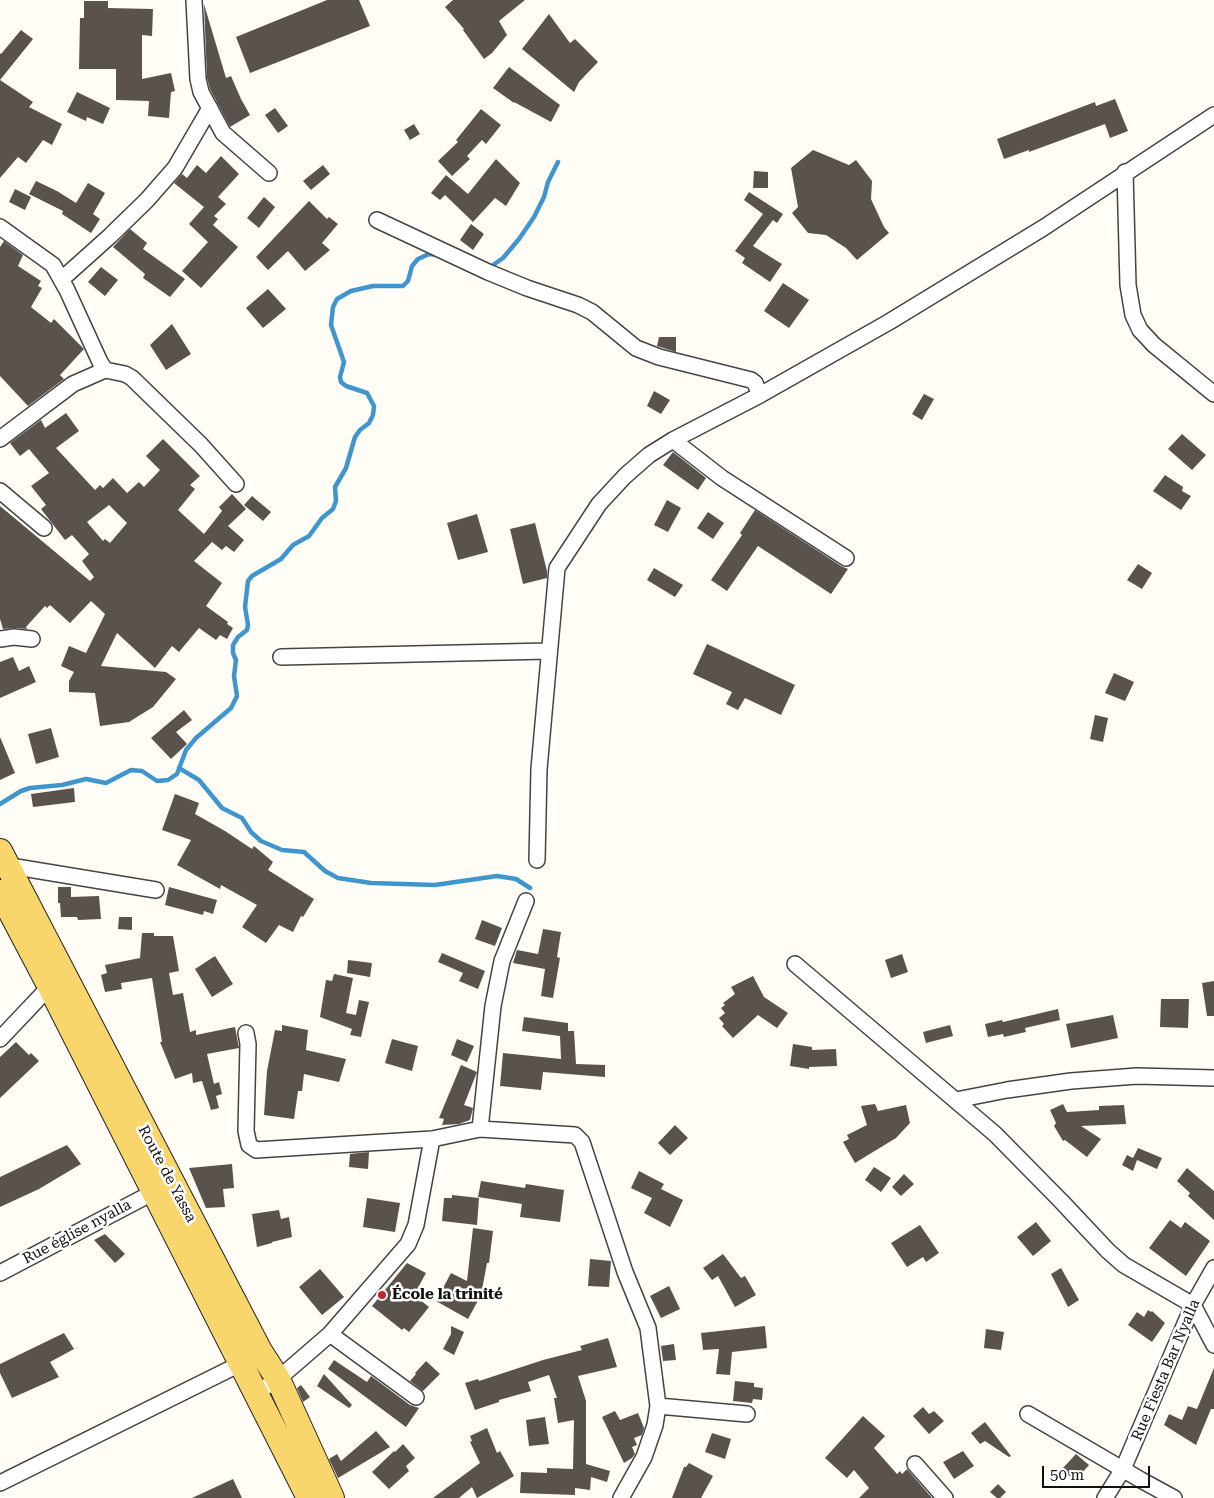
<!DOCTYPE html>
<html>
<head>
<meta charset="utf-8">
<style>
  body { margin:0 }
  #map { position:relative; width:1214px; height:1498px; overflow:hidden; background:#fffdf5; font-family:"Roboto Serif",serif }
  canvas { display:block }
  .scale { position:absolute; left:1042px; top:1466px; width:108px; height:22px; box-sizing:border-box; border:2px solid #111; border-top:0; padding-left:6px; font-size:15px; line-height:18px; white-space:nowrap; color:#111; -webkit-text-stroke:4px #fff; paint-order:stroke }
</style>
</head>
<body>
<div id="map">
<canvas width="1214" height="1498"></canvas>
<div class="scale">50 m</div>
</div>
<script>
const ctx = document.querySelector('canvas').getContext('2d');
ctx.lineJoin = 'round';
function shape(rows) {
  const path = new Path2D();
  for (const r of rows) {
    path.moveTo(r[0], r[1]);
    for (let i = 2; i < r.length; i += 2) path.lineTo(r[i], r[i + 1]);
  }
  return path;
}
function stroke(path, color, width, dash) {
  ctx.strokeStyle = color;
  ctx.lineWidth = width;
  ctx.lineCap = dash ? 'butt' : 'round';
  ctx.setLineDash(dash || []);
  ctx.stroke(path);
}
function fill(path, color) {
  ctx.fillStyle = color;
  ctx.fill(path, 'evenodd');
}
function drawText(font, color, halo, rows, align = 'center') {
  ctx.font = font + ' "Roboto Serif",serif';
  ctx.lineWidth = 5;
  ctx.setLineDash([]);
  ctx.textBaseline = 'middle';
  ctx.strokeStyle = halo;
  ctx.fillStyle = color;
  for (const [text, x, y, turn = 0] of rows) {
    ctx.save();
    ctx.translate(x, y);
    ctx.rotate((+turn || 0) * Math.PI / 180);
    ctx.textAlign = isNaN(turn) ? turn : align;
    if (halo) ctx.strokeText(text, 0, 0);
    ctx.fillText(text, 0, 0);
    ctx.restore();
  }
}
const stream = shape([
  [489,268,503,258,519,239,534,217,544,197,548,182,558,162],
  [179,768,199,780,222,808,242,818,251,832,261,841,282,850,304,852,325,871,338,878,371,883,435,885,497,876,516,879,530,888],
  [0,804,21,791,30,788,62,785,86,779,106,783,131,770,142,771,157,781,168,780,177,774,186,750,196,738,231,708,237,696,234,676,236,660,233,653,233,645,238,637,247,630,248,625,245,607,248,581,252,576,281,559,293,545,309,536,322,518,333,509,336,501,335,487,346,468,355,437,360,430,369,423,373,415,374,406,367,393,346,386,341,382,340,377,344,362,331,325,333,307,337,299,351,291,373,286,403,286,408,281,412,266,418,259,429,254,439,255]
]);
const building = shape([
  [327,0,359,0,370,26,250,73,236,37],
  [453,0,525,0,499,21,507,35,492,53,484,59,463,30,464,29,445,7],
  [84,1,108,1,108,8,153,9,152,36,142,35,142,79,171,73,175,91,171,92,169,118,148,116,149,101,116,100,116,69,79,69,80,18,84,18],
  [204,4,226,78,231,76,241,99,250,115,230,127,210,89,207,78],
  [549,14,570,43,575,39,598,62,579,82,574,92,522,49],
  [21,30,33,39,0,80,0,53,1,54],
  [509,67,560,105,551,122,514,102,514,103,493,88],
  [0,80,33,102,29,107,62,124,52,145,43,140,26,163,18,157,0,178],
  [77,92,110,108,103,124,87,117,86,121,67,112],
  [1115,99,1128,131,1110,138,1105,124,1029,152,1029,150,1004,159,997,139,1095,102,1096,106],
  [275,108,288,126,278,133,265,115],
  [481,109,501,125,486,144,482,140,467,156,470,159,452,176,438,161,458,142,456,140],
  [414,124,420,134,410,140,404,130],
  [813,150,849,165,856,160,872,181,871,199,884,227,889,233,857,260,846,248,826,235,808,233,792,213,798,207,791,168],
  [221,156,239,174,218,197,226,204,214,216,218,219,213,225,238,247,201,288,182,271,208,242,189,224,204,207,174,183,182,174,187,178,197,165,206,173],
  [496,159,520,183,506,206,495,198,473,222,445,195,440,200,431,193,446,175,468,194],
  [323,165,330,174,311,190,303,181],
  [754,171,768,172,768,188,753,188],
  [36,181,57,191,76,203,88,183,105,193,93,214,100,219,91,233,62,214,63,211,29,194],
  [15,189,31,197,25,210,9,202],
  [749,192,783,214,777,223,773,220,753,246,782,264,770,282,742,263,745,258,735,251,763,214,744,200],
  [264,197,275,207,259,228,247,218],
  [309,201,327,219,329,217,338,224,322,243,330,250,305,271,288,251,268,270,256,257],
  [471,224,484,234,473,250,460,240],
  [130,229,147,243,143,249,185,279,170,297,143,278,145,274,113,247],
  [4,241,23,255,18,266,41,281,38,286,42,288,31,307,51,323,54,319,84,349,60,375,64,379,28,406,0,376,0,247],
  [101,267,118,280,105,296,88,282],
  [783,283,809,300,789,328,764,311],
  [268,289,286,309,263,328,246,308],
  [172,324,191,354,166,370,150,345],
  [659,337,676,337,676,352,657,346],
  [654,391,670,400,661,414,647,406],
  [924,394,934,399,922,420,912,414],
  [66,413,79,431,56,448,95,490,100,485,103,488,113,478,127,493,139,482,144,487,160,470,146,456,163,439,200,476,190,485,195,489,178,510,204,534,222,511,219,507,232,494,246,509,228,526,244,540,234,552,226,546,222,550,212,542,194,561,222,583,206,606,228,622,227,624,233,628,227,639,220,635,216,640,199,628,179,652,172,646,155,668,117,633,101,666,166,672,176,679,153,707,129,722,100,726,95,693,69,692,69,681,74,672,61,666,69,646,86,653,105,614,91,601,70,623,50,605,47,608,45,606,26,627,27,629,15,628,3,629,0,619,0,506,90,581,94,577,82,561,89,554,72,535,65,540,41,509,46,505,31,486,49,473,29,449,20,456,10,443,41,420,45,428],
  [109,505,127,523,110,543,105,539,103,541,87,522],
  [1182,434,1206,455,1192,470,1168,449],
  [673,452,706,478,698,490,663,465],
  [1165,475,1183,487,1182,491,1191,496,1181,510,1153,491],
  [252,496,271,512,263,521,244,505],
  [667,500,681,508,668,532,654,525],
  [755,510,841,566,848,569,831,594,758,546,727,591,711,580,742,535,740,533],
  [708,512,724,523,713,539,697,528],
  [477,514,488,552,458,560,447,523],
  [535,523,547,571,547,578,523,584,510,529],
  [1138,564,1152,573,1142,589,1127,580],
  [654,568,683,585,675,597,647,580],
  [707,644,795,685,781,715,745,698,738,710,726,704,732,692,693,674],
  [13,657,19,671,29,666,36,682,0,698,0,662],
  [1114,673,1134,682,1125,701,1105,693],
  [184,710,192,720,176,732,187,744,171,759,151,738],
  [1095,715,1108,718,1103,742,1090,739],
  [51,728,59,757,36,764,28,734],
  [0,737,15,773,0,780],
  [74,788,75,802,33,807,31,794],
  [175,794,199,803,195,814,225,831,252,849,254,846,273,862,268,870,314,899,303,917,301,916,293,932,279,925,266,943,242,927,257,905,221,885,220,889,177,865,191,840,162,830],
  [58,887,71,887,71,897,99,896,101,919,78,920,77,917,61,917,60,903,58,903],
  [169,887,217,900,213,914,204,911,203,915,165,905],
  [119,917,132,917,132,930,118,929],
  [482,920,502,928,495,946,475,939],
  [543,929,561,932,557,957,560,958,553,998,541,996,545,969,513,963,517,950,538,954],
  [142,933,154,933,154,936,173,936,179,971,169,973,173,995,183,993,190,1032,196,1030,196,1035,235,1027,239,1048,207,1054,214,1084,219,1082,222,1094,216,1096,219,1108,211,1110,202,1081,193,1083,192,1073,175,1079,160,1042,162,1042,152,978,121,983,122,989,105,992,101,975,107,973,105,965,140,958],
  [442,953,485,971,478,989,459,981,463,973,438,962],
  [902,954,908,972,891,978,885,960],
  [215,956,233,984,212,997,195,969],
  [348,960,372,963,370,977,347,973],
  [334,974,353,978,346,1013,356,1015,359,1000,369,1002,361,1037,350,1035,352,1029,320,1017,326,980,332,981],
  [753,976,764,997,788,1013,777,1028,758,1015,733,1038,722,1026,724,1024,719,1018,725,1013,721,1008,725,1005,723,1003,735,994,731,987],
  [1214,981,1214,1016,1207,1016,1202,983],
  [1161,999,1189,999,1188,1028,1160,1027],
  [1058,1009,1060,1020,1025,1028,1026,1032,1004,1037,1003,1034,988,1037,985,1024,1002,1020,1003,1022],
  [1113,1015,1118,1038,1071,1048,1066,1024],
  [524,1017,568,1023,568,1031,574,1031,576,1064,605,1065,605,1077,543,1072,541,1090,500,1086,503,1053,561,1059,560,1036,522,1031],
  [282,1025,308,1030,306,1050,346,1059,339,1082,304,1074,302,1091,298,1091,294,1119,264,1115,267,1071,275,1030,282,1031],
  [950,1025,953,1036,926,1043,923,1032],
  [392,1039,418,1046,412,1071,385,1063],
  [457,1039,474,1046,467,1062,451,1055],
  [16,1042,29,1055,31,1053,39,1061,0,1098,0,1057],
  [793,1044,812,1047,812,1050,836,1049,837,1066,809,1067,809,1069,790,1066],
  [461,1065,477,1072,464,1105,473,1108,470,1120,459,1124,442,1125,444,1119,439,1118],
  [875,1104,878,1111,906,1105,910,1123,896,1138,855,1163,843,1142,849,1139,847,1135,867,1125,861,1106],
  [1063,1104,1067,1112,1099,1110,1099,1106,1124,1105,1126,1124,1081,1126,1101,1139,1087,1157,1065,1140,1063,1141,1054,1126,1056,1123,1050,1110],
  [675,1125,688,1138,670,1155,658,1143],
  [67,1145,81,1164,39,1189,0,1207,0,1177],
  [1138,1148,1162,1158,1157,1169,1137,1160,1133,1171,1122,1165,1127,1155,1133,1158],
  [369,1152,368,1169,349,1167,350,1154],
  [232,1164,234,1188,223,1189,225,1207,206,1208,189,1168],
  [874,1167,891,1178,881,1192,865,1180],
  [1187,1168,1214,1191,1214,1220,1188,1196,1190,1193,1177,1181],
  [639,1171,664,1184,661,1189,683,1200,670,1227,644,1213,652,1198,631,1188],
  [904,1174,914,1184,901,1196,892,1187],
  [481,1181,525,1188,526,1184,564,1190,560,1222,520,1217,522,1204,478,1197],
  [452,1195,479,1198,477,1225,442,1221,444,1198,452,1198],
  [367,1198,400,1203,395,1232,363,1227],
  [279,1210,281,1219,289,1217,292,1237,272,1242,272,1243,257,1247,252,1214],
  [1170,1220,1181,1228,1185,1222,1210,1241,1186,1276,1149,1248],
  [1036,1222,1051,1241,1033,1256,1017,1237],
  [920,1225,939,1253,926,1262,923,1257,907,1267,891,1243],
  [473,1228,493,1231,489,1263,487,1263,481,1295,468,1319,436,1301,451,1273,467,1281],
  [105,1234,125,1254,115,1263,94,1240],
  [723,1254,741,1278,745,1276,756,1295,735,1307,718,1276,712,1280,703,1268],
  [590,1259,611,1261,609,1287,588,1286],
  [407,1263,426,1273,414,1295,429,1307,409,1332,404,1328,402,1330,372,1306],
  [1061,1268,1079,1300,1068,1307,1051,1274],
  [320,1269,344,1297,322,1315,299,1287],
  [669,1286,680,1309,661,1318,650,1296],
  [1148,1310,1151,1312,1152,1311,1165,1323,1152,1342,1128,1325,1137,1312,1144,1317],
  [451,1326,464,1332,454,1355,443,1349,451,1334],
  [765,1326,767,1348,732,1352,730,1375,716,1374,719,1349,703,1350,701,1333],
  [986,1329,1004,1332,1001,1350,984,1348],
  [64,1333,74,1349,50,1362,59,1377,12,1398,0,1373,0,1364],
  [608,1338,617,1367,578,1376,586,1401,586,1464,610,1471,607,1482,591,1477,590,1490,575,1488,575,1495,520,1493,521,1472,547,1473,547,1468,573,1469,574,1420,558,1423,554,1398,557,1398,549,1375,528,1382,531,1391,499,1400,499,1402,475,1410,465,1383,478,1379,479,1381,543,1360,582,1350,580,1346],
  [674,1344,676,1360,663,1361,661,1346],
  [334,1360,367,1382,371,1376,410,1405,419,1408,406,1427,328,1369],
  [426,1361,440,1374,423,1391,410,1381,416,1374,415,1373],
  [1214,1368,1214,1409,1211,1409,1196,1445,1164,1425,1169,1414,1182,1420,1188,1406,1197,1409],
  [324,1374,352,1405,349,1408,317,1386],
  [735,1381,754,1383,754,1387,763,1388,762,1400,753,1399,752,1403,733,1401],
  [301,1385,310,1397,303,1402,297,1388],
  [923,1407,929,1414,934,1411,944,1421,929,1434,913,1416],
  [615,1411,620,1420,638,1413,644,1428,642,1435,634,1438,637,1445,632,1447,635,1454,632,1458,624,1463,602,1417],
  [863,1416,885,1436,874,1448,897,1474,900,1471,902,1474,907,1469,932,1498,859,1498,869,1488,854,1470,847,1478,825,1458],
  [545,1417,549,1444,529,1446,526,1420],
  [985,1422,1011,1456,1009,1457,985,1441,980,1444,971,1433],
  [487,1428,497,1453,500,1451,514,1476,477,1498,472,1487,459,1498,433,1498,480,1463,470,1442,472,1441,470,1436],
  [376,1431,390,1447,338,1478,329,1459,337,1454,341,1461],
  [712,1433,731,1439,725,1459,705,1452],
  [403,1444,415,1458,406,1466,409,1471,389,1489,372,1472,394,1451,395,1452],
  [963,1451,974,1466,954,1479,943,1462],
  [1076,1454,1089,1465,1075,1481,1062,1469],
  [689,1463,713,1476,701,1498,672,1498,684,1467,686,1467],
  [233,1479,242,1498,192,1498],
  [998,1484,1006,1492,1000,1498,997,1498,990,1492]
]);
const street = shape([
  [194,0,198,79,201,92,223,133,269,173],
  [1125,172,1128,285,1133,315,1140,330,1154,345,1214,394],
  [377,220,488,272,527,288,578,305,592,312,636,348,659,357,751,380,755,383,760,395],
  [0,227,53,265,67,290,100,362,105,370],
  [62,279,110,236,147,200,175,168,210,108],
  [0,439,73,384,105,370,125,374,132,378,201,445,236,484],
  [673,440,722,478,846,558],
  [0,491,44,528],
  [0,639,14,637,32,639],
  [281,657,548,651],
  [537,860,539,769,557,568,599,504,625,476,649,455,673,440,760,395,889,322,1043,228,1214,115],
  [4,865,156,890],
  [795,964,995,1134,1061,1201,1108,1251,1124,1265,1193,1305,1214,1345],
  [246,1033,248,1044,246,1131,249,1145,256,1150,432,1139,480,1129,575,1135,582,1142,625,1272,648,1328,658,1406,655,1425,644,1457,621,1498],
  [0,1039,54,982],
  [956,1100,1007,1090,1071,1081,1137,1076,1214,1078],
  [480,1129,493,1006,502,961,526,901],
  [0,1273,154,1192],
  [330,1334,416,1397],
  [256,1393,278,1379,330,1334,408,1244,416,1225,432,1139],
  [658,1406,747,1414],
  [1028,1414,1141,1480,1174,1498],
  [915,1464,945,1498],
  [0,1483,242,1363],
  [1105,1498,1123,1469,1193,1305,1214,1268]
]);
const primary = shape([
  [0,851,260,1351,278,1379,332,1498],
  [0,892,50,987,309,1498]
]);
const markers = [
  [382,1295,5,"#c4262e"]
];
const streetNames = [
  ["Route de Yassa",167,1174,62],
  ["Rue église nyalla",77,1232,-28],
  ["Rue Fiesta Bar Nyalla",1166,1370,-67]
];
const poiNames = [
  ["École la trinité",392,1295]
];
stroke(stream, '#3f96cf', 4.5);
fill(building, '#5a524d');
stroke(street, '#444', 18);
stroke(primary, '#222', 26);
stroke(street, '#fff', 15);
stroke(primary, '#f9d66b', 24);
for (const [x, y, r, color] of markers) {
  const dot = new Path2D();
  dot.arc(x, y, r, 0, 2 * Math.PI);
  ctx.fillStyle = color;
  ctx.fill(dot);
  stroke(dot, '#fff', 2);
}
drawText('15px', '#111', '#fff', streetNames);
drawText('bold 15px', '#111', '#fff', poiNames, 'left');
</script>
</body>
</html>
